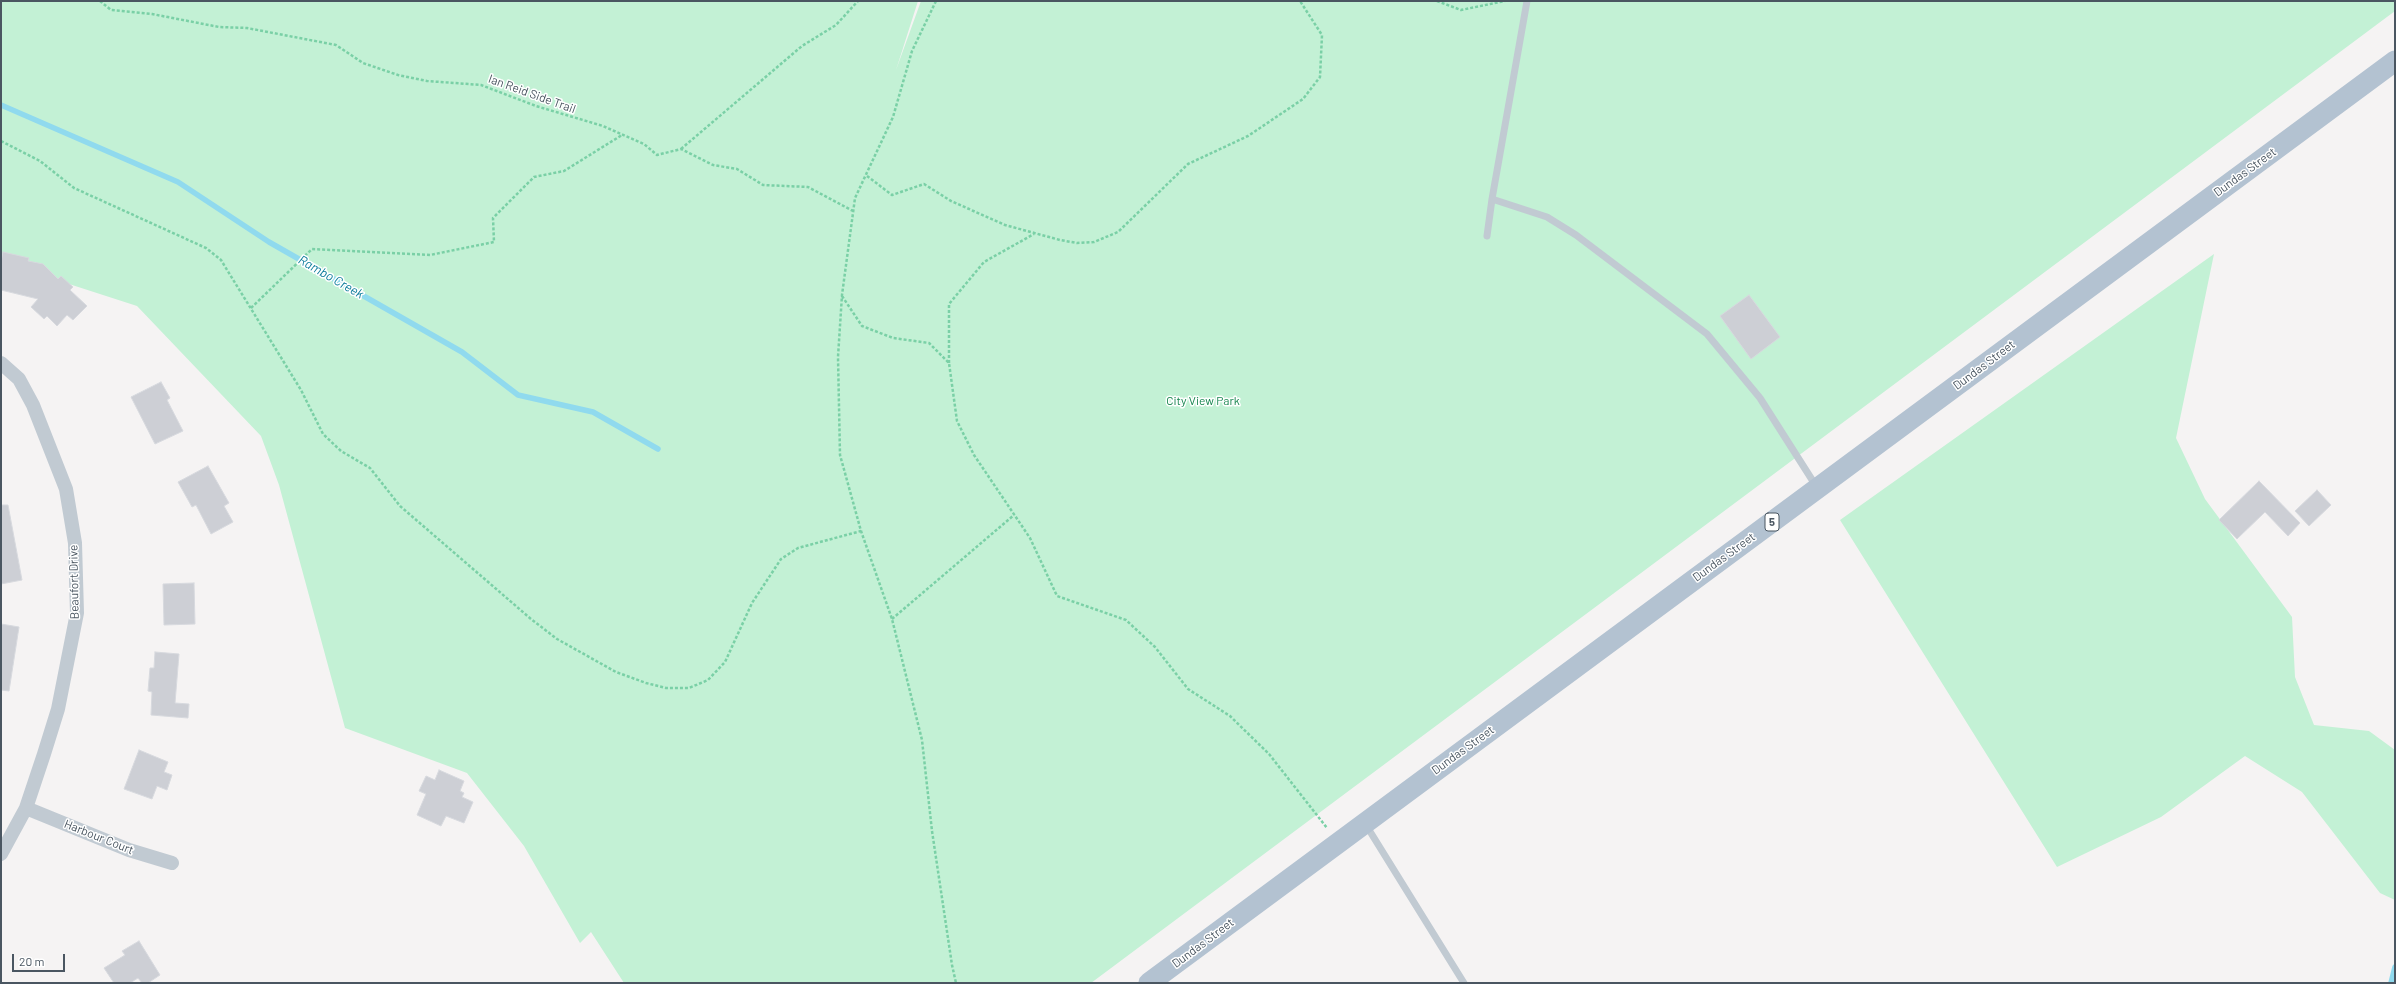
<!DOCTYPE html>
<html>
<head>
<meta charset="utf-8">
<style>
  body { margin:0 }
  #map { position:relative; width:2396px; height:984px; overflow:hidden; background:#f5f3f3; font-family:Barlow,sans-serif }
  canvas { display:block }
  .frame { position:absolute; inset:0; border:2px solid #4a5661; pointer-events:none }
  .scale { position:absolute; left:12px; top:954px; width:53px; height:18px; box-sizing:border-box; border:2px solid #4a5661; border-top:0; padding-left:5px; font-size:12px; line-height:14px; white-space:nowrap; color:#4a5661; -webkit-text-stroke:3px #fff; paint-order:stroke }
</style>
</head>
<body>
<div id="map">
<canvas width="2396" height="984"></canvas>
<div class="frame"></div>
<div class="scale">20 m</div>
</div>
<script>
const ctx = document.querySelector('canvas').getContext('2d');
ctx.lineJoin = 'round';
function fill(path, color) {
  ctx.fillStyle = color;
  ctx.fill(path, 'evenodd');
}
function shape(rows) {
  const path = new Path2D();
  for (const r of rows) {
    path.moveTo(r[0], r[1]);
    for (let i = 2; i < r.length; i += 2) path.lineTo(r[i], r[i + 1]);
  }
  return path;
}
function stroke(path, color, width, dash) {
  ctx.strokeStyle = color;
  ctx.lineWidth = width;
  ctx.lineCap = dash ? 'butt' : 'round';
  ctx.setLineDash(dash || []);
  ctx.stroke(path);
}
function drawText(font, color, halo, rows, align = 'center') {
  ctx.font = font + ' Barlow,sans-serif';
  ctx.lineWidth = 3;
  ctx.setLineDash([]);
  ctx.textBaseline = 'middle';
  ctx.strokeStyle = halo;
  ctx.fillStyle = color;
  for (const [text, x, y, turn = 0] of rows) {
    ctx.save();
    ctx.translate(x, y);
    ctx.rotate((+turn || 0) * Math.PI / 180);
    ctx.textAlign = isNaN(turn) ? turn : align;
    if (halo) ctx.strokeText(text, 0, 0);
    ctx.fillText(text, 0, 0);
    ctx.restore();
  }
}
const green = shape([
  [1,1,918,1,896,70,921,1,2395,1,2395,11,1091,983,624,983,591,932,580,943,524,846,467,773,345,728,279,485,261,436,137,306,1,262],
  [2214,254,2176,438,2205,499,2292,617,2295,677,2314,725,2369,731,2395,750,2395,900,2380,893,2302,792,2245,756,2161,817,2057,867,1840,520]
]);
const stream = shape([
  [1,105,178,182,269,242,462,352,518,395,593,412,658,449],
  [2391,983,2395,967]
]);
const building = shape([
  [3,252,29,258,28,261,43,264,58,279,61,276,73,287,70,290,87,306,73,320,67,315,57,326,47,316,44,319,31,307,38,299,1,290,1,262,3,252],
  [1749,295,1780,337,1751,359,1720,316,1749,295],
  [161,382,170,398,167,400,183,431,155,444,131,397,161,382],
  [208,466,229,503,224,506,233,522,211,534,196,505,192,507,178,482,208,466],
  [2259,481,2300,523,2288,536,2265,512,2237,539,2219,520,2259,481],
  [2317,490,2331,505,2309,526,2295,511,2317,490],
  [1,505,8,505,22,580,1,584,1,505],
  [194,583,195,624,164,625,163,584,194,583],
  [1,624,19,627,9,691,1,690,1,624],
  [155,652,179,654,175,703,189,704,188,718,151,715,152,692,148,691,150,668,154,668,155,652],
  [139,750,168,762,164,772,172,775,167,790,157,786,152,799,124,789,139,750],
  [439,770,464,781,460,791,464,793,462,797,473,802,464,823,446,816,441,826,417,815,426,794,419,791,426,776,435,780,439,770],
  [139,941,160,975,148,983,142,983,138,978,130,983,114,983,104,968,125,955,122,951,139,941]
]);
const path = shape([
  [100,1,111,10,152,14,219,27,247,28,336,45,363,63,398,75,427,81,481,85,536,106,603,126,644,144,657,155,681,149,713,165,737,169,763,185,808,187,853,211],
  [936,1,912,51,893,117,855,198,842,295,838,357,840,455,861,531,892,619,922,740,932,831,952,965,956,983],
  [1437,1,1461,10,1505,1],
  [1,141,40,161,74,188,206,248,221,260,301,390,323,434,341,451,370,468,400,506,531,619,557,639,616,672,646,683,666,688,689,688,708,680,725,662,752,603,781,559,798,548,861,531],
  [681,149,802,46,836,25,858,1],
  [867,176,892,195,924,184,951,201,1005,225,1060,240,1077,243,1094,242,1118,232,1188,164,1248,136,1303,99,1320,77,1322,35,1300,1],
  [842,296,862,326,893,338,929,343,949,363,957,421,974,455,1030,538,1057,596,1126,620,1155,647,1188,689,1230,716,1269,754,1327,828],
  [251,308,312,249,430,255,494,242,493,218,534,177,564,171,622,135],
  [949,363,949,304,984,262,1034,234],
  [892,619,1014,515]
]);
const service = shape([
  [1492,199,1547,217,1576,235,1707,334,1760,398,1816,486],
  [1487,236,1492,199,1527,1],
  [1366,825,1464,983]
]);
const minor = shape([
  [1,363,19,379,33,405,66,489,75,543,77,613,58,709,44,754,26,808,1,854],
  [26,808,129,850,172,863]
]);
const primary = shape([
  [1149,983,2395,61]
]);
const shields = [
  [1772,522,14]
];
const shieldNames = [
  ["5",1772,522]
];
const streetNames = [
  ["Ian Reid Side Trail",532,94,20],
  ["Dundas Street",2245,172,-36],
  ["Dundas Street",1984,365,-37],
  ["Dundas Street",1724,557,-36],
  ["Beaufort Drive",74,582,-91],
  ["Dundas Street",1463,750,-36],
  ["Harbour Court",99,837,22],
  ["Dundas Street",1203,943,-37]
];
const parkNames = [
  ["City View Park",1203,401]
];
const waterNames = [
  ["Rambo Creek",331,277,30]
];
fill(green, '#c3f1d5');
stroke(stream, '#90daee', 5.5);
fill(building, '#cdcfd5');
stroke(building, '#d7d9de', 1);
stroke(path, '#7ad0a6', 2.5, [3, 2]);
stroke(service, '#c1cad2', 7);
stroke(minor, '#c1cad2', 14);
stroke(primary, '#b3c2d1', 21);
for (const [x, y, w] of shields) {
  const box = new Path2D();
  box.roundRect(x - w / 2, y - 9, w, 18, 3);
  ctx.fillStyle = '#fff';
  ctx.fill(box);
  stroke(box, '#4a5661', 1);
}
drawText('bold 11px', '#4a5661', null, shieldNames);
drawText('12px', '#4a5661', '#fff', streetNames);
drawText('12px', '#17864f', '#fff', parkNames);
drawText('italic 13px', '#0c7c9b', '#fff', waterNames);
</script>
</body>
</html>
